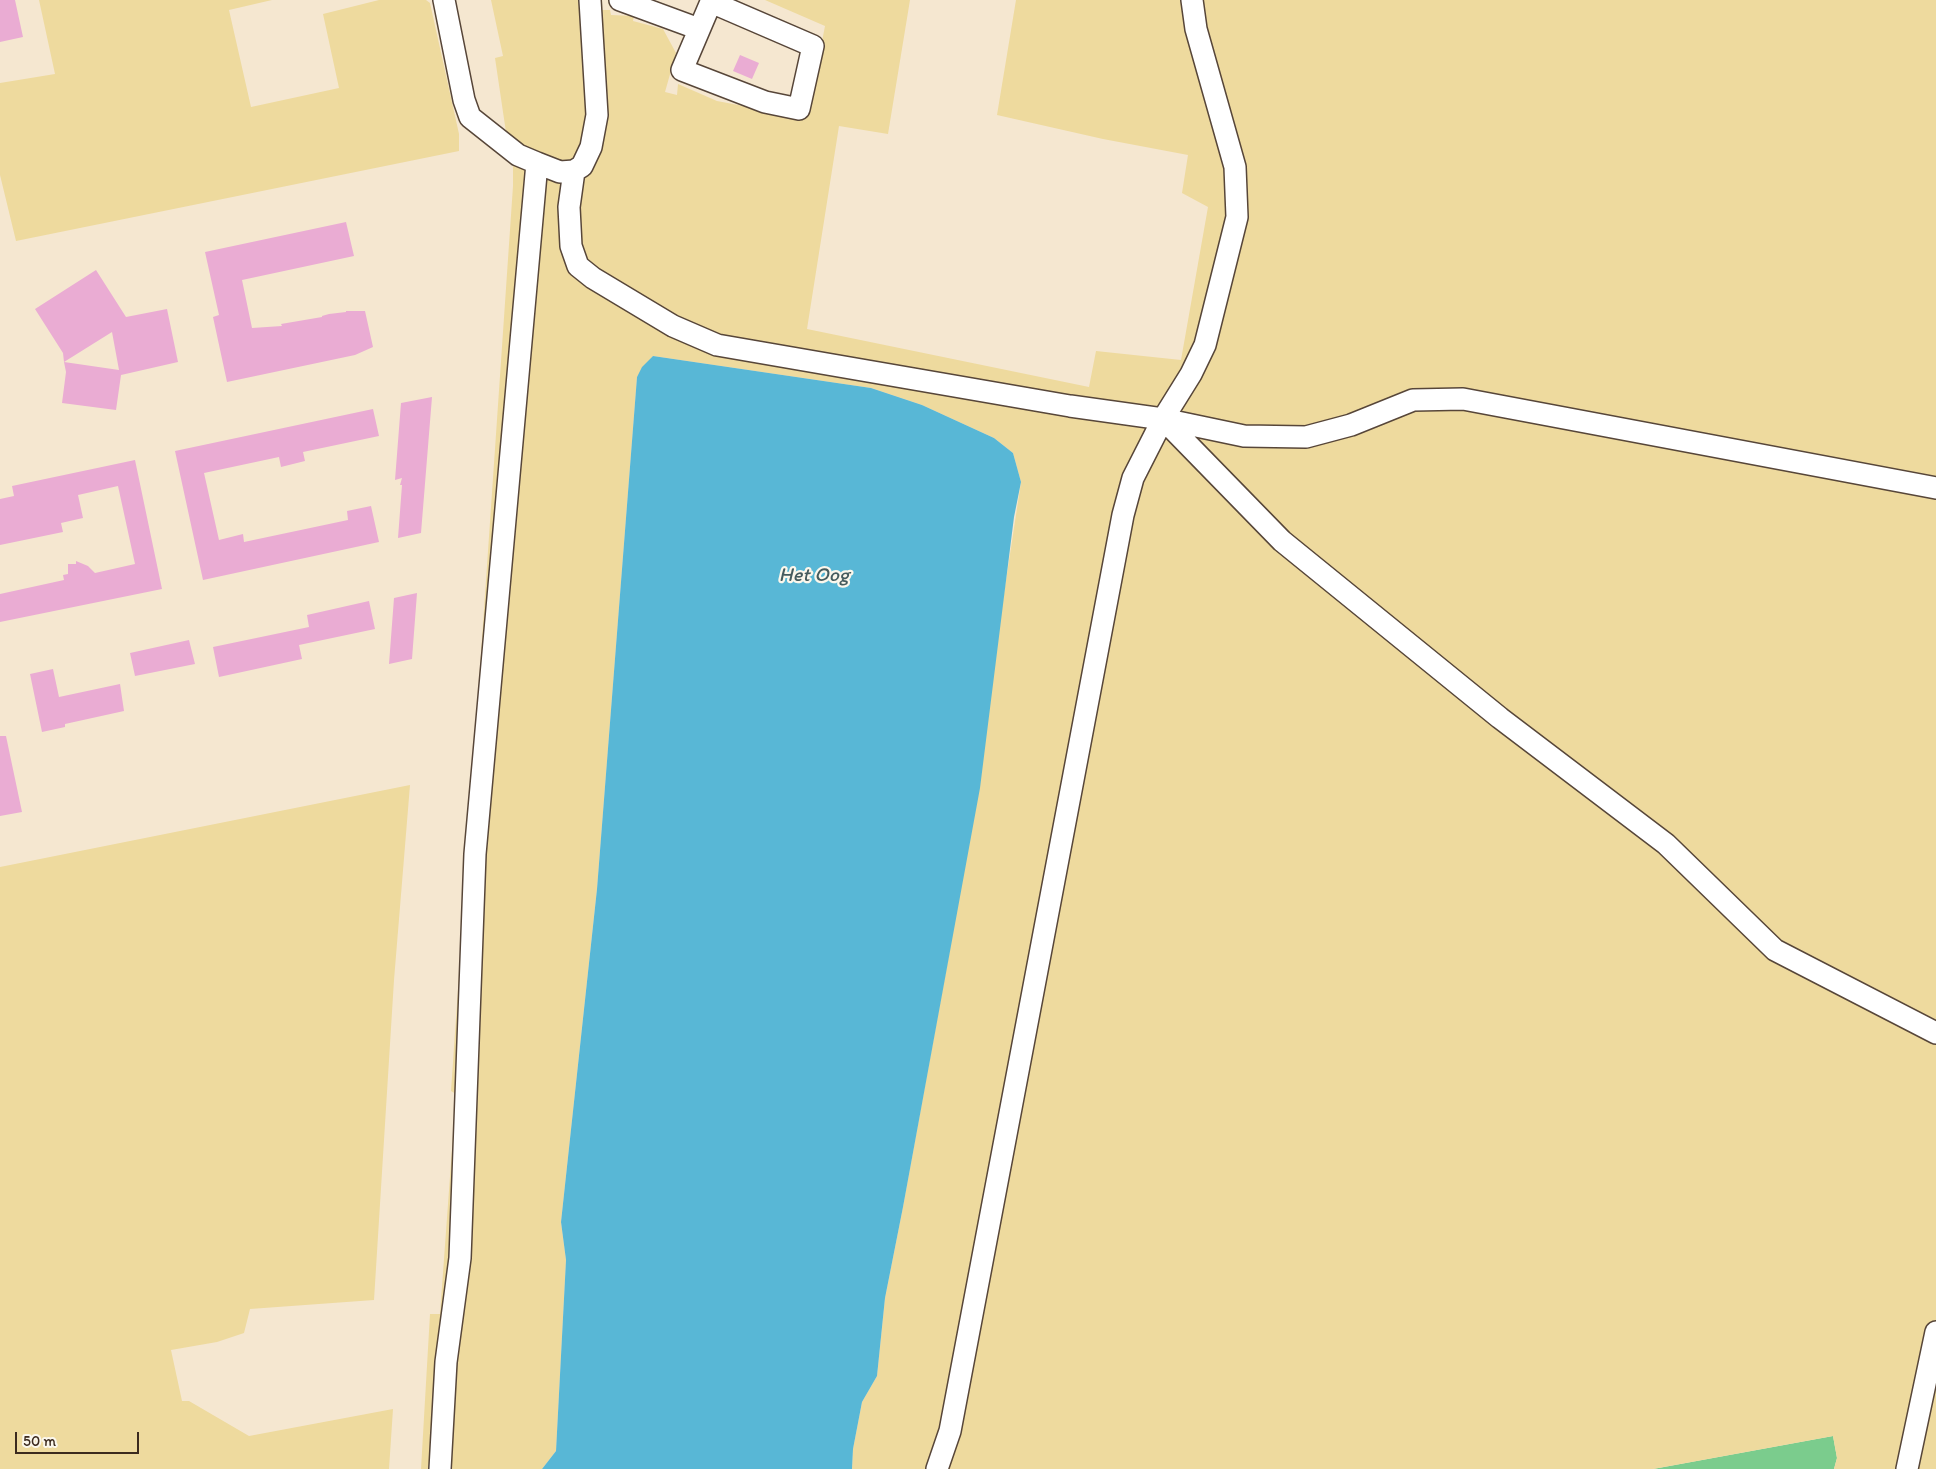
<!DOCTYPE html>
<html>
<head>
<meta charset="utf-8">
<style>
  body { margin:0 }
  #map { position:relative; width:1936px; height:1469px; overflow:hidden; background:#f5e7d0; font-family:Itim,sans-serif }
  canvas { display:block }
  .scale { position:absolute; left:15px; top:1432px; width:124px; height:22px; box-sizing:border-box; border:2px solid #3b2a1e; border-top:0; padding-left:6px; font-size:15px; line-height:18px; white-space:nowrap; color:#3b2a1e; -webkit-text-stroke:4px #fbf7ec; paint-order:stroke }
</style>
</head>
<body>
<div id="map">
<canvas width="1936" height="1469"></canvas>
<div class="scale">50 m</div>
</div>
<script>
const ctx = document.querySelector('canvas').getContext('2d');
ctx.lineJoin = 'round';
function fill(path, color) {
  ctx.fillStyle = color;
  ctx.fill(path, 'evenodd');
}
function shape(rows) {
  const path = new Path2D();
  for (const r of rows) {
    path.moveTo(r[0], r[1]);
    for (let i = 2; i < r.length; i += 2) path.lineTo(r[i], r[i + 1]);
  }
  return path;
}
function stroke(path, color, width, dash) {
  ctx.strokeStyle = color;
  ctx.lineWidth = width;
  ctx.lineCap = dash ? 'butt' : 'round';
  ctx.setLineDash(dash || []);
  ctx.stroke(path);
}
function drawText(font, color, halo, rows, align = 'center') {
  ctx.font = font + ' Itim,sans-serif';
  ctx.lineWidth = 4.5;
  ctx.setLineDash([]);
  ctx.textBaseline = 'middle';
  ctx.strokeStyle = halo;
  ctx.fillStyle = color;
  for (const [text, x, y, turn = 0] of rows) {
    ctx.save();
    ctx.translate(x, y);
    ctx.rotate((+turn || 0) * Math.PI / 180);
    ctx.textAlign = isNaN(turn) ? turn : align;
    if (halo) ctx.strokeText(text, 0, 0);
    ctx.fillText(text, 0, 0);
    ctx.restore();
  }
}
const green = shape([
  [1833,1436,1837,1458,1834,1469,1653,1469]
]);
const sand = shape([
  [39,0,272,0,229,10,251,107,339,88,323,14,379,0,426,0,430,3,459,134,459,151,16,241,0,175,0,83,55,74],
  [491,0,581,0,600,10,610,10,611,15,634,16,633,21,663,29,676,53,665,92,677,95,678,84,717,101,807,118,825,26,765,0,910,0,888,134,839,126,807,329,1089,387,1096,351,1181,360,1208,207,1182,193,1188,155,1103,139,997,115,1016,0,1936,0,1936,1469,1834,1469,1837,1458,1833,1436,1653,1469,852,1469,853,1449,862,1402,877,1376,885,1298,903,1207,949,954,1021,482,1013,453,994,438,922,405,871,388,653,356,637,377,597,889,561,1222,566,1260,556,1451,542,1469,421,1469,430,1314,440,1314,456,1094,451,1091,513,186,513,142,507,139,495,58,503,56],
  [410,785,394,980,374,1300,250,1309,244,1333,217,1342,171,1350,182,1401,189,1401,249,1436,393,1409,389,1469,0,1469,0,867]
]);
const water = shape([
  [653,356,871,388,922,405,994,438,1013,453,1021,482,1014,517,980,788,903,1207,885,1298,877,1376,862,1402,853,1449,852,1469,542,1469,556,1451,566,1260,561,1222,597,889,637,377,642,367]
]);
const building = shape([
  [0,0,15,0,23,37,0,42],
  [740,55,759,63,752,79,733,71],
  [346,222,354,256,242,280,252,328,282,326,281,324,322,317,322,316,329,314,346,312,346,311,365,311,373,347,355,355,227,382,213,317,219,315,205,252],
  [96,270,126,317,167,309,178,362,121,375,116,410,62,403,66,372,64,362,119,370,112,332,64,362,63,353,35,309],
  [432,397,421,533,398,538,402,485,400,485,402,478,395,480,401,403],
  [373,409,379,436,303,452,305,461,281,467,279,457,204,473,219,540,243,534,244,542,348,520,347,511,371,506,379,542,203,580,175,451],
  [135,460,162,589,0,622,0,594,64,580,63,575,68,574,68,564,76,564,76,561,88,566,95,573,135,564,118,486,78,495,83,518,61,523,63,532,0,545,0,499,14,496,12,486],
  [417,593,412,659,389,664,394,598],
  [369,601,375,629,299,645,302,659,219,677,213,647,309,627,307,615],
  [189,640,195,664,135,676,130,653],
  [53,669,59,697,120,684,124,711,65,724,65,727,42,732,30,674],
  [0,736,6,736,22,812,0,816]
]);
const minor = shape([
  [620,0,699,29],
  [711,2,813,46,799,109,765,102,682,70,711,2],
  [537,163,560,172,574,171,582,166,591,147,597,115,590,0],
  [574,171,569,207,571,246,578,266,593,278,673,326,717,345,1070,406,1163,419,1244,436,1306,437,1351,425,1413,400,1463,399,1936,488],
  [1163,419,1282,541,1500,718,1666,844,1775,950,1936,1033],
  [440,1469,446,1362,460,1258,475,854,537,163,518,155,470,117,464,100,444,0],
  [937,1469,950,1431,1123,515,1133,478,1163,419,1191,374,1205,345,1237,217,1235,167,1196,29,1192,0],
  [1907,1469,1936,1332]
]);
const waterNames = [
  ["Het Oog",814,576]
];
fill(green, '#7bcc8d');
fill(sand, '#eeda9e');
fill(water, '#58b7d6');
fill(building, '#eaacd3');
stroke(minor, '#574639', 24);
stroke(minor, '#fff', 21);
drawText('italic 20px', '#455b5e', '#fbf7ec', waterNames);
</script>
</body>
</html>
